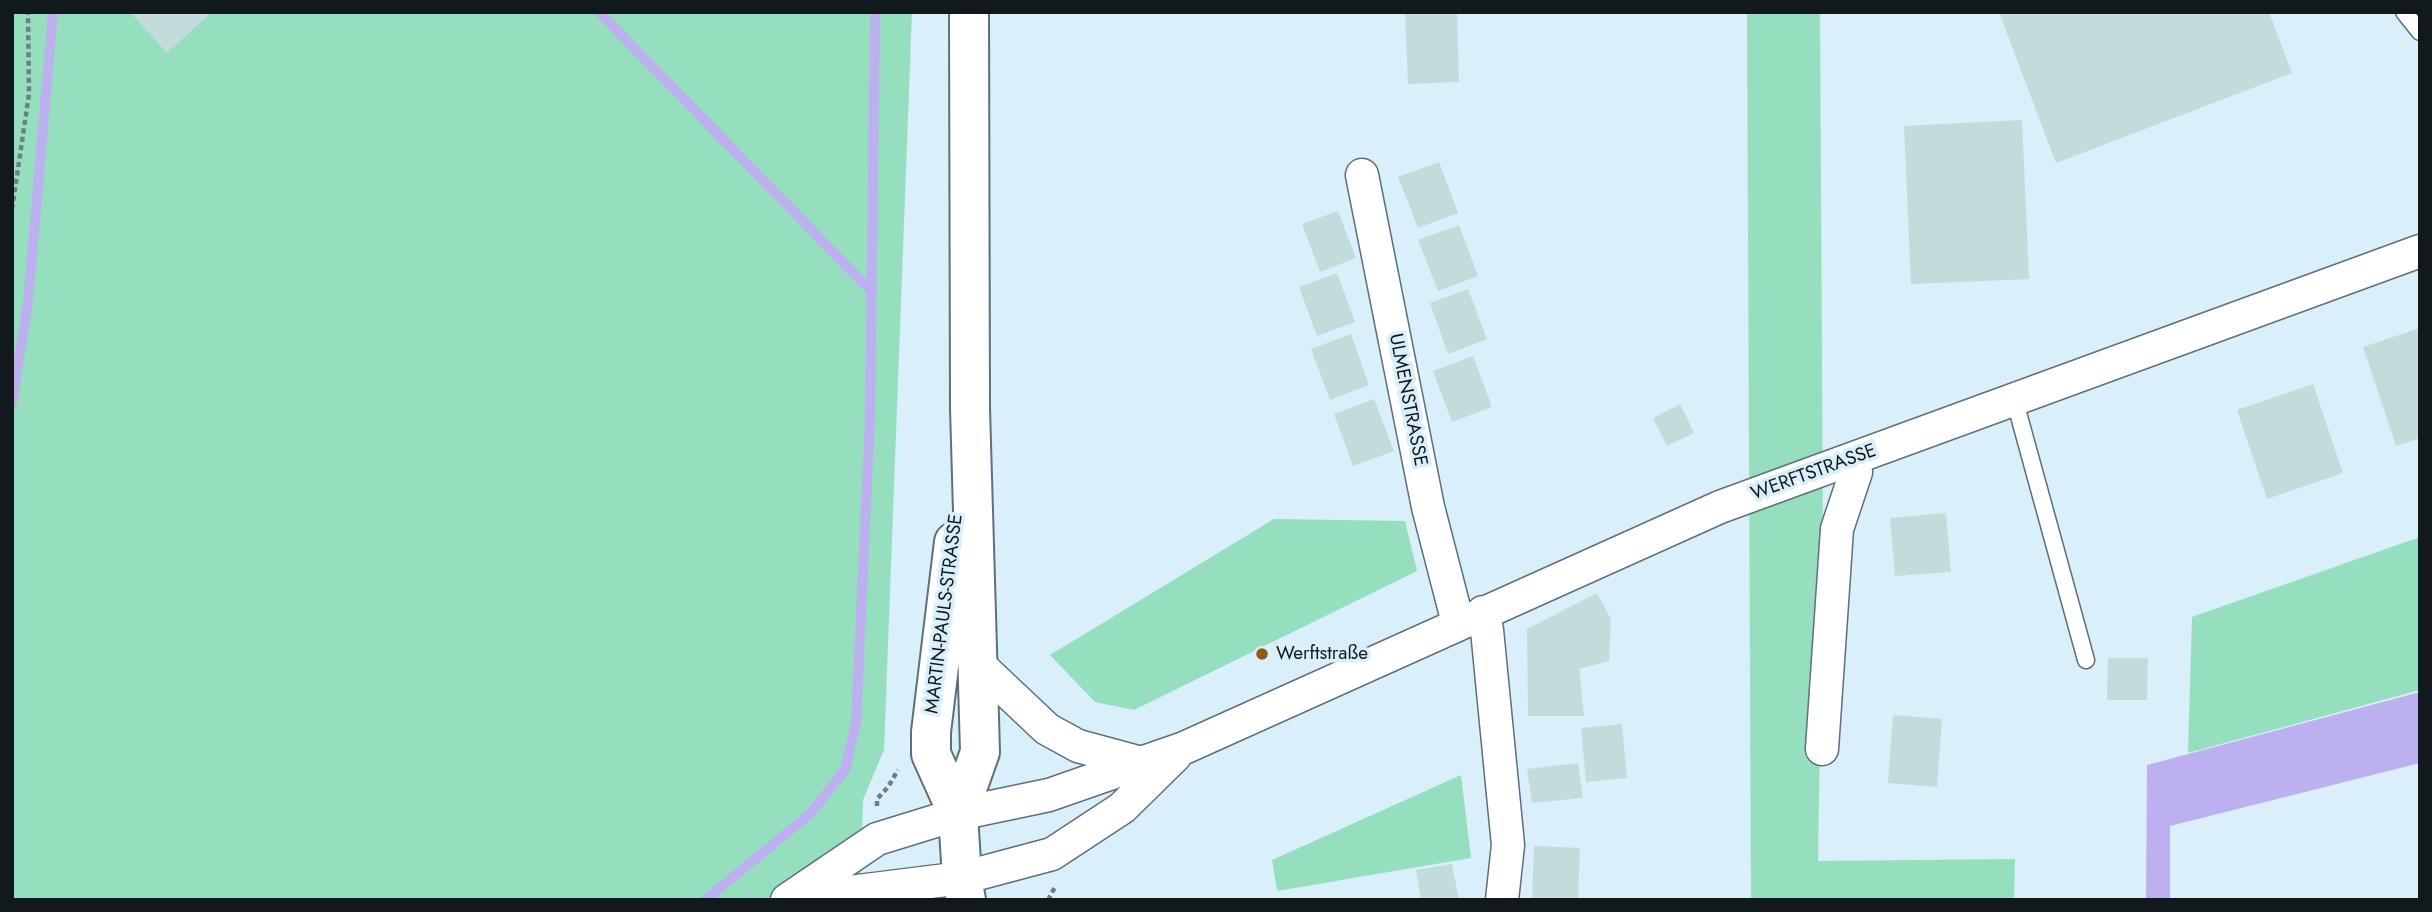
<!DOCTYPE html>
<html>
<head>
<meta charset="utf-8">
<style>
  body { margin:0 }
  #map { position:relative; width:2432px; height:912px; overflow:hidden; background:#d9effa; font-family:Jost,sans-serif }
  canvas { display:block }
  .frame { position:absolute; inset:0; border:14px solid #12191d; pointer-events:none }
</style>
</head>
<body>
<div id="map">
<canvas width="2432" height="912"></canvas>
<div class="frame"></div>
</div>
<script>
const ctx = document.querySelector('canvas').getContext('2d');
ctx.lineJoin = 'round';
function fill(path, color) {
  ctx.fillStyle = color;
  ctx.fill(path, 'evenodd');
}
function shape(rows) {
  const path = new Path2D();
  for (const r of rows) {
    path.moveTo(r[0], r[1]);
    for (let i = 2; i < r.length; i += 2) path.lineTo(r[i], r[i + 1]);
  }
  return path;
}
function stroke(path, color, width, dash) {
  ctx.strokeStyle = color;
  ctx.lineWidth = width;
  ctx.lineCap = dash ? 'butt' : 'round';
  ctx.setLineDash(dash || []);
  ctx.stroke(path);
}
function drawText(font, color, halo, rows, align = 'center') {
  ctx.font = font + ' Jost,sans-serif';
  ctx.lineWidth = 7;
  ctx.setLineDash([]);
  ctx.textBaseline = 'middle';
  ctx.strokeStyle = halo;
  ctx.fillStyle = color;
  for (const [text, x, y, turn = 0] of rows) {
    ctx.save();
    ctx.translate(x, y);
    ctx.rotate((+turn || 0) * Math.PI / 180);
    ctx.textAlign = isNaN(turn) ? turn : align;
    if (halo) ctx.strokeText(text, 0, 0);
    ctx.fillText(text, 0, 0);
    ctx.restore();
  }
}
const green = shape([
  [12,12,912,12,884,750,863,800,860,900,12,900],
  [1747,12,1820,12,1823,539,1818,861,2015,859,2014,900,1751,900],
  [1274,519,1405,521,1417,571,1134,710,1095,702,1050,655],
  [2420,537,2420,690,2188,753,2192,617],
  [1461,775,1471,858,1277,891,1272,860]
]);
const water = shape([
  [2420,692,2420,763,2170,826,2170,900,2146,900,2147,765]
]);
const stream = shape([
  [599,12,872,292],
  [12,404,28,302,53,12],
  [705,900,810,814,845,770,856,723,870,418,875,12]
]);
const building = shape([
  [130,12,212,12,167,53],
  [1405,12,1457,12,1459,82,1408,84],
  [1999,12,2269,12,2292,73,2056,163],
  [2022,120,2029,279,1911,284,1904,126],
  [1439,162,1458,213,1418,228,1398,177],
  [1338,211,1356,258,1320,272,1302,224],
  [1459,225,1478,276,1438,291,1418,240],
  [1337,273,1355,322,1317,336,1299,287],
  [1468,289,1487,339,1448,354,1430,303],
  [2420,328,2420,438,2396,446,2363,347],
  [1351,334,1369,385,1330,400,1311,349],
  [1473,356,1492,407,1452,422,1433,371],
  [2313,384,2343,473,2267,499,2237,410],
  [1374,399,1394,451,1353,466,1334,414],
  [1680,404,1694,433,1667,446,1653,418],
  [1946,513,1951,572,1895,576,1890,518],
  [1597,593,1611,619,1609,661,1579,669,1584,716,1528,716,1527,629],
  [2108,658,2148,658,2147,700,2107,700],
  [1893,715,1942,719,1937,787,1888,783],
  [1622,724,1627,778,1586,782,1581,728],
  [1578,763,1583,798,1532,803,1527,769],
  [1534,846,1580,848,1578,900,1532,900],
  [1452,864,1459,900,1421,900,1416,870]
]);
const path = shape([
  [12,209,29,94,28,12],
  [877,806,877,799,888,787,898,770],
  [1048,900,1055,887]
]);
const service = shape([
  [2404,12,2420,32],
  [2014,398,2086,660]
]);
const minor = shape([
  [1362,175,1428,507,1458,623],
  [1483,612,1487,630,1508,845,1502,900],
  [976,662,1047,729,1078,746,1141,763],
  [1822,749,1837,529,1856,472,1854,458],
  [794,899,962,878,1052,854,1122,808,1175,756],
  [787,900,877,839,958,814,1049,795,1184,748,1720,507,2420,251]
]);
const tertiary = shape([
  [954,542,931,732,931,754,958,814,962,878,966,900],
  [958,814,980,752,970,408,969,12]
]);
const markers = [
  [1262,654,7,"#915a11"]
];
const streetNames = [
  ["ULMENSTRASSE",1407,400,79],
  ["WERFTSTRASSE",1814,473,-20],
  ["MARTIN-PAULS-STRASSE",945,614,-83]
];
const poiNames = [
  ["Werftstraße",1276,654]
];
fill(green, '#96dfbe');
fill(water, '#bdb0f0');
stroke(stream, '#bdb0f0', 10);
fill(building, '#c2dcdc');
stroke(service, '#5e717b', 19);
stroke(minor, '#5e717b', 35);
stroke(tertiary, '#5e717b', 42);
stroke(path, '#707e85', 4.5, [5, 3.5]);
stroke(service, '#fff', 16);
stroke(minor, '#fff', 32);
stroke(tertiary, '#fff', 38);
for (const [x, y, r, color] of markers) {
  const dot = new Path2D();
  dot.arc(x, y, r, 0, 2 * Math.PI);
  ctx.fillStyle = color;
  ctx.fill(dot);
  stroke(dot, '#d9effa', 2.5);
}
drawText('19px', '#12191d', '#d9effa', streetNames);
drawText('19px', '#12191d', '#d9effa', poiNames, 'left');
</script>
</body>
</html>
